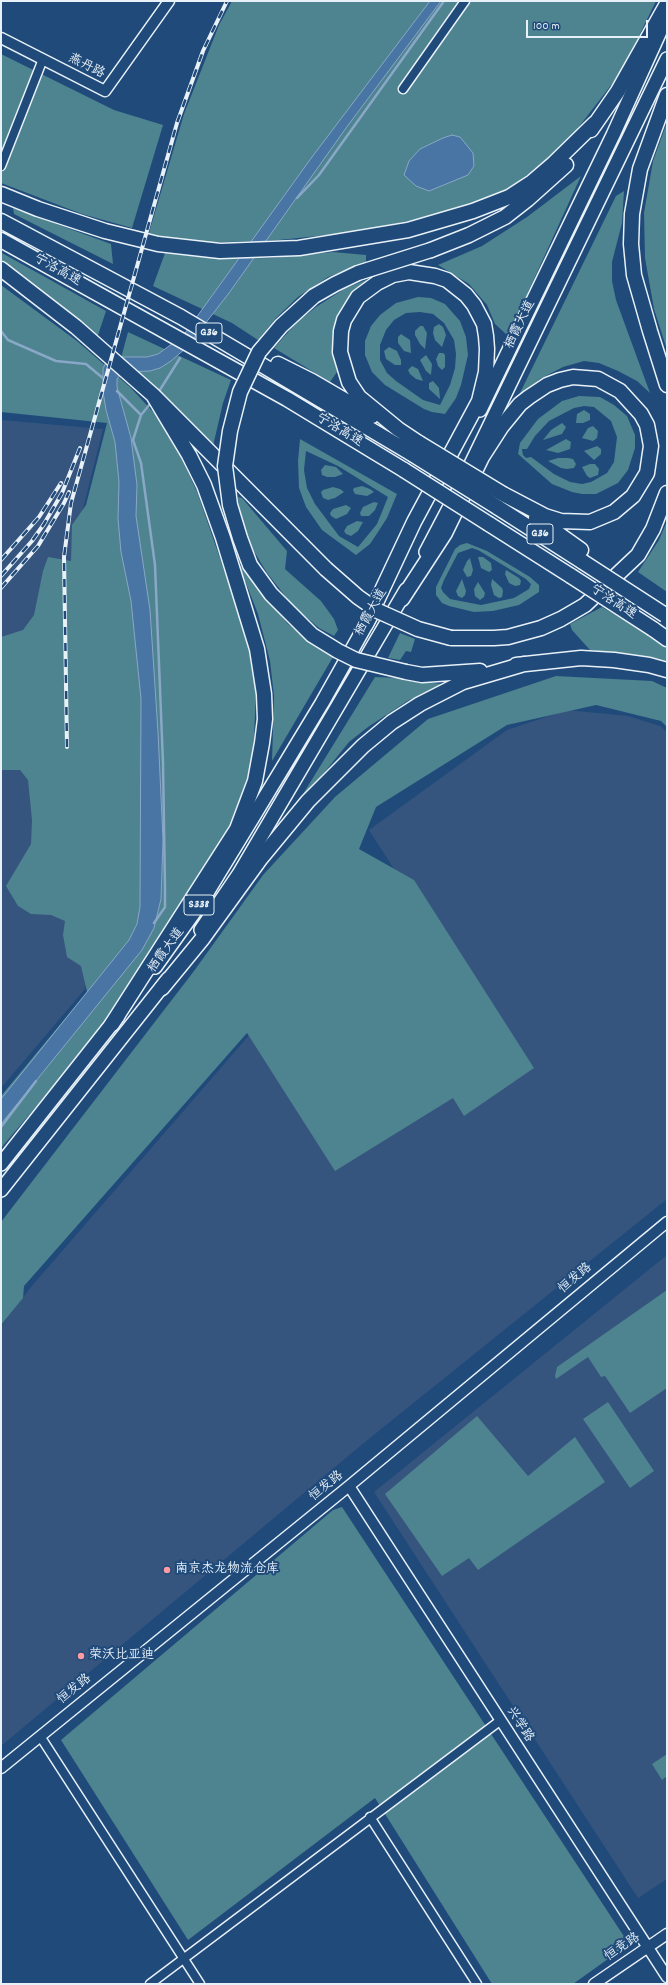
<!DOCTYPE html>
<html>
<head>
<meta charset="utf-8">
<style>
  body { margin:0 }
  #map { position:relative; width:668px; height:1985px; overflow:hidden; background:#1f4a7a; font-family:Dekko,sans-serif }
  canvas { display:block }
  .frame { position:absolute; inset:0; border:2px solid #e8f1f8; pointer-events:none }
  .scale { position:absolute; left:526px; top:20px; width:122px; height:18px; box-sizing:border-box; border:2px solid #e8f1f8; border-top:0; padding-left:5px; font-size:12px; line-height:14px; white-space:nowrap; color:#e8f1f8; -webkit-text-stroke:3px #1f4a7a; paint-order:stroke }
</style>
</head>
<body>
<div id="map">
<canvas width="668" height="1985"></canvas>
<div class="frame"></div>
<div class="scale">100 m</div>
</div>
<script>
const ctx = document.querySelector('canvas').getContext('2d');
ctx.lineJoin = 'round';
function fill(path, color) {
  ctx.fillStyle = color;
  ctx.fill(path, 'evenodd');
}
function shape(rows) {
  const path = new Path2D();
  for (const r of rows) {
    path.moveTo(r[0], r[1]);
    for (let i = 2; i < r.length; i += 2) path.lineTo(r[i], r[i + 1]);
  }
  return path;
}
function stroke(path, color, width, dash) {
  ctx.strokeStyle = color;
  ctx.lineWidth = width;
  ctx.lineCap = dash ? 'butt' : 'round';
  ctx.setLineDash(dash || []);
  ctx.stroke(path);
}
function drawText(font, color, halo, rows, align = 'center') {
  ctx.font = font + ' Dekko,"LXGW WenKai TC",sans-serif';
  ctx.lineWidth = 4;
  ctx.setLineDash([]);
  ctx.textBaseline = 'middle';
  ctx.strokeStyle = halo;
  ctx.fillStyle = color;
  for (const [text, x, y, turn = 0] of rows) {
    ctx.save();
    ctx.translate(x, y);
    ctx.rotate((+turn || 0) * Math.PI / 180);
    ctx.textAlign = isNaN(turn) ? turn : align;
    if (halo) ctx.strokeText(text, 0, 0);
    ctx.fillText(text, 0, 0);
    ctx.restore();
  }
}
const built = shape([
  [1,420,103,429,79,525,85,989,1,1088],
  [567,710,628,716,660,726,667,732,667,1199,365,1442,1,1746,1,1326,31,1287,361,906,401,880,369,830,507,730],
  [667,1255,667,1879,638,1898,374,1492]
]);
const green = shape([
  [232,1,656,1,622,71,568,141,512,187,474,203,409,221,346,233,279,240,198,243,148,236,184,114,219,25],
  [1,54,114,110,163,125,132,228,82,214,1,183],
  [667,122,667,350,654,309,645,258,644,213,653,161],
  [581,176,508,336,495,324,487,305,469,284,438,265,482,246,527,217],
  [624,191,622,223,612,262,612,281,616,300,650,393,637,381,618,371,599,363,584,361,563,367,540,379,519,395,616,196],
  [13,208,111,244,113,264,14,214],
  [333,252,366,255,366,262,328,277,298,297,276,318,258,340,232,323,153,286,165,253,219,259,272,258],
  [2,253,106,311,97,338,1,262],
  [366,280,368,284,355,292,345,303,340,315,334,351,337,372,330,382,274,348,296,323,316,307,344,289],
  [1,285,77,341,130,387,156,415,173,440,198,494,238,611,248,645,256,693,253,759,237,810,225,835,197,881,97,1035,1,1148,1,1096,87,992,81,966,67,957,63,935,65,921,51,915,31,914,18,906,6,886,31,844,32,820,28,780,20,770,1,770,1,637,23,630,34,615,43,571,48,557,71,561,72,525,86,505,107,423,1,412],
  [418,297,431,298,445,304,460,321,466,337,468,355,461,385,456,398,445,414,432,412,424,409,385,385,372,372,365,355,365,341,371,326,380,315,396,303],
  [420,312,433,314,444,323,454,340,456,354,455,368,450,385,440,405,423,400,396,381,387,373,380,360,380,345,386,330,394,320,406,313],
  [439,324,443,327,446,335,442,347,435,340,433,333,434,327],
  [420,326,423,326,427,333,425,349,420,344,415,335,415,331],
  [128,332,231,380,223,403,213,446,121,358],
  [401,334,410,340,411,353,404,351,398,343,398,337],
  [389,347,397,351,401,360,401,365,395,365,386,359,384,351],
  [439,353,443,353,445,355,445,367,442,370,438,366,436,359],
  [426,355,432,364,431,375,426,371,420,360],
  [412,366,418,369,423,381,416,379,410,374,408,370],
  [433,381,439,388,440,399,429,389,429,383],
  [579,396,600,397,614,405,627,416,635,435,635,448,628,470,618,483,596,494,582,494,572,492,552,484,518,454,520,443,538,419,562,401],
  [584,406,594,407,611,421,617,437,614,462,607,473,591,482,582,484,570,482,554,474,531,457,526,458,523,455,522,449,527,449,535,436,549,421,574,408],
  [584,410,590,414,590,420,583,423,576,423,577,414],
  [562,423,566,427,562,434,543,440,551,430],
  [593,426,598,431,597,438,593,441,582,438,588,428],
  [300,439,397,494,387,518,378,532,370,544,356,555,322,530,306,507,299,488,298,461],
  [306,451,338,466,388,497,377,524,358,547,339,536,315,504,307,488,304,470],
  [566,439,571,442,570,449,558,453,546,450],
  [597,446,601,449,601,454,594,460,584,451],
  [558,458,568,458,573,459,576,464,574,468,567,469,561,468,548,461],
  [590,464,595,464,599,469,598,475,590,478,587,476,582,467],
  [325,465,336,467,343,474,335,477,327,477,322,475,321,470],
  [362,486,370,489,374,492,367,496,355,494,353,490,354,488],
  [333,487,340,489,344,492,335,498,328,500,323,498,321,492,323,490],
  [238,497,242,498,287,551,285,569,321,601,334,619,338,630,334,636,319,628,293,606,267,573,246,538,239,515],
  [374,502,378,503,375,510,369,516,361,516,360,513,363,507],
  [346,505,351,508,347,514,336,519,331,516,330,513,333,509],
  [357,521,363,522,358,531,351,536,346,534,344,531,347,526],
  [667,521,667,592,638,572,659,540],
  [467,543,487,551,530,577,539,585,539,592,519,605,493,611,474,612,449,606,442,603,436,595,436,587,455,549,460,545],
  [472,548,478,550,526,579,531,584,529,589,514,598,481,605,450,599,443,592,441,588,444,580,458,553],
  [478,557,483,557,491,563,492,570,489,572,481,568],
  [470,558,473,570,471,576,467,577,463,570,467,561],
  [238,563,288,624,310,642,333,657,272,761,274,696,270,661,258,614],
  [506,570,519,578,521,581,520,585,515,586,509,583,505,574],
  [462,579,466,591,465,595,462,598,458,596,456,591],
  [492,579,502,588,503,591,502,597,499,598,494,595,491,585],
  [478,582,485,593,484,597,480,600,475,596,474,589],
  [602,607,667,645,667,663,643,657,590,650,572,630,570,624],
  [400,633,415,639,411,652,406,651,400,660,388,658],
  [556,676,652,681,667,688,667,727,661,721,596,705,507,725,376,807,359,849,414,880,534,1068,464,1116,453,1098,335,1171,247,1033,24,1286,23,1298,1,1325,1,1222,194,971,263,875,335,797,428,719],
  [375,677,399,678,448,685,409,700,368,727,349,742,307,794,303,794],
  [667,1290,667,1388,630,1413,605,1376,601,1377,588,1357,556,1379,555,1376,557,1367],
  [608,1402,654,1471,630,1488,583,1419],
  [477,1416,528,1476,575,1437,605,1482,478,1570,469,1558,442,1576,385,1494],
  [342,1507,629,1944,573,1984,492,1984,375,1798,188,1940,61,1740,333,1510],
  [667,1754,667,1776,662,1780,652,1764]
]);
const water = shape([
  [430,1,441,1,346,128,229,293,187,347,171,361,160,368,150,371,123,372,117,379,117,387,131,438,137,485,136,516,150,610,158,732,163,840,161,899,154,928,142,950,1,1124,1,1099,129,940,137,924,140,907,141,699,131,601,121,552,118,519,119,482,115,442,106,410,103,392,103,369,106,362,120,357,147,357,158,354,183,336,312,157,430,1],
  [452,135,460,137,473,153,474,166,468,175,429,191,416,186,404,175,409,161,420,149,443,138,452,135]
]);
const stream = shape([
  [297,198,319,175,444,1],
  [1,331,8,340,56,361,86,364,104,379],
  [117,391,141,415],
  [158,393,180,358],
  [150,404,141,415,133,440,141,463,155,565,163,763,165,888,165,907,154,923],
  [1,1127,36,1081]
]);
const minor = shape([
  [403,89,465,1],
  [1,166,43,59],
  [40,1736,200,1984],
  [370,1817,477,1984],
  [150,1984,501,1720]
]);
const tertiary = shape([
  [1,38,105,91,169,1],
  [349,1486,667,1977],
  [1,1768,349,1486,667,1222],
  [594,1984,667,1934]
]);
const trunk = shape([
  [480,410,613,135,667,16],
  [471,464,667,59],
  [426,552,457,493],
  [201,930,239,874,406,590],
  [155,967,200,904,253,817,322,703,372,614],
  [1,1164,118,1016],
  [1,1190,168,979]
]);
const motorway = shape([
  [667,95,640,169,632,214,631,244,634,275,650,331,667,385],
  [591,130,618,91,667,4],
  [1,194,38,209,105,231,158,244,220,251,299,248,408,230,473,211,509,197,532,182,553,164,595,123],
  [1,221,181,317,412,454],
  [1,240,287,399,404,470],
  [431,250,469,235,505,217,528,199,566,165],
  [1,269,76,327,153,395,326,569],
  [278,364,312,381,372,416],
  [497,507,583,562],
  [536,518,581,550],
  [489,524,571,576],
  [402,599,445,533,482,457,502,426,520,404,529,397,547,385,560,380,573,377,598,379,620,391,641,414,647,425,651,446,647,473,633,496,614,512,590,522,561,521,545,516,503,494],
  [366,624,414,522,479,401,486,372,487,349,486,336,484,324,474,305,466,295,447,280,435,276,409,272,393,275,377,283,358,297,344,320,341,331,340,352,349,382,359,397,398,429,419,443],
  [653,629,667,639],
  [451,638,494,638,508,637,541,628,561,619,585,605,638,555,653,529,667,493],
  [516,665,581,658,614,660,649,665,667,670],
  [406,672,422,675,480,671],
  [162,988,203,938,261,858,308,801,363,746,392,722,420,704,463,682,524,664],
  [112,1024,237,829,255,781,262,743,265,719,264,694,257,649,223,538,204,485,189,455,153,395]
]);
const rail = shape([
  [1,560,39,517,61,483],
  [1,576,32,541,44,524,62,493,80,448],
  [1,588,38,546,64,503,69,492],
  [67,747,64,557,71,503,177,123,203,51,227,1]
]);
const motorwayBridge = shape([
  [419,443,503,494],
  [412,454,497,507],
  [404,470,489,524],
  [583,562,665,615],
  [326,569,358,597,378,611,418,629,451,638],
  [571,576,653,629],
  [406,672,356,660,338,651,312,635,271,594,250,565,240,538,230,505,225,466,230,431,240,392,259,352,281,326,314,296,335,284,358,273,431,250]
]);
const markers = [
  [167,1570,4,"#ff9aa2"],
  [81,1656,4,"#ff9aa2"]
];
const shields = [
  [209,333,26],
  [540,534,26],
  [199,905,30]
];
const shieldNames = [
  ["G36",209,333],
  ["G36",540,534],
  ["S338",199,905]
];
const streetNames = [
  ["燕丹路",86,67,27],
  ["宁洛高速",57,271,29],
  ["栖霞大道",521,325,-64],
  ["宁洛高速",339,431,31],
  ["宁洛高速",613,603,33],
  ["栖霞大道",372,613,-61],
  ["栖霞大道",167,951,-54],
  ["恒发路",576,1279,-40],
  ["恒发路",327,1487,-39],
  ["恒发路",75,1690,-39],
  ["兴学路",519,1725,57],
  ["恒竞路",623,1948,-34]
];
const poiNames = [
  ["南京杰龙物流仓库",175,1570],
  ["荣沃比亚迪",89,1656]
];
fill(built, '#35557e');
fill(green, '#4e8390');
fill(water, '#4975a4');
stroke(water, '#89a7c6', 1);
stroke(stream, '#89a7c6', 2.5);
stroke(minor, '#e8f1f8', 11);
stroke(tertiary, '#e8f1f8', 13);
stroke(trunk, '#e8f1f8', 16);
stroke(motorway, '#e8f1f8', 17);
stroke(minor, '#1f4a7a', 8);
stroke(tertiary, '#1f4a7a', 10);
stroke(trunk, '#1f4a7a', 13);
stroke(motorway, '#1f4a7a', 14);
stroke(rail, '#e8f1f8', 4);
stroke(rail, '#1f4a7a', 2.5, [8]);
stroke(motorwayBridge, '#e8f1f8', 17, []);
stroke(motorwayBridge, '#1f4a7a', 14);
for (const [x, y, r, color] of markers) {
  const dot = new Path2D();
  dot.arc(x, y, r, 0, 2 * Math.PI);
  ctx.fillStyle = color;
  ctx.fill(dot);
  stroke(dot, '#1f4a7a', 1.5);
}
for (const [x, y, w] of shields) {
  const box = new Path2D();
  box.roundRect(x - w / 2, y - 10, w, 20, 3);
  ctx.fillStyle = '#1f4a7a';
  ctx.fill(box);
  stroke(box, '#e8f1f8', 1);
}
drawText('bold 12px', '#e8f1f8', null, shieldNames);
drawText('13px', '#e8f1f8', '#1f4a7a', streetNames);
drawText('13px', '#e8f1f8', '#1f4a7a', poiNames, 'left');
</script>
</body>
</html>
